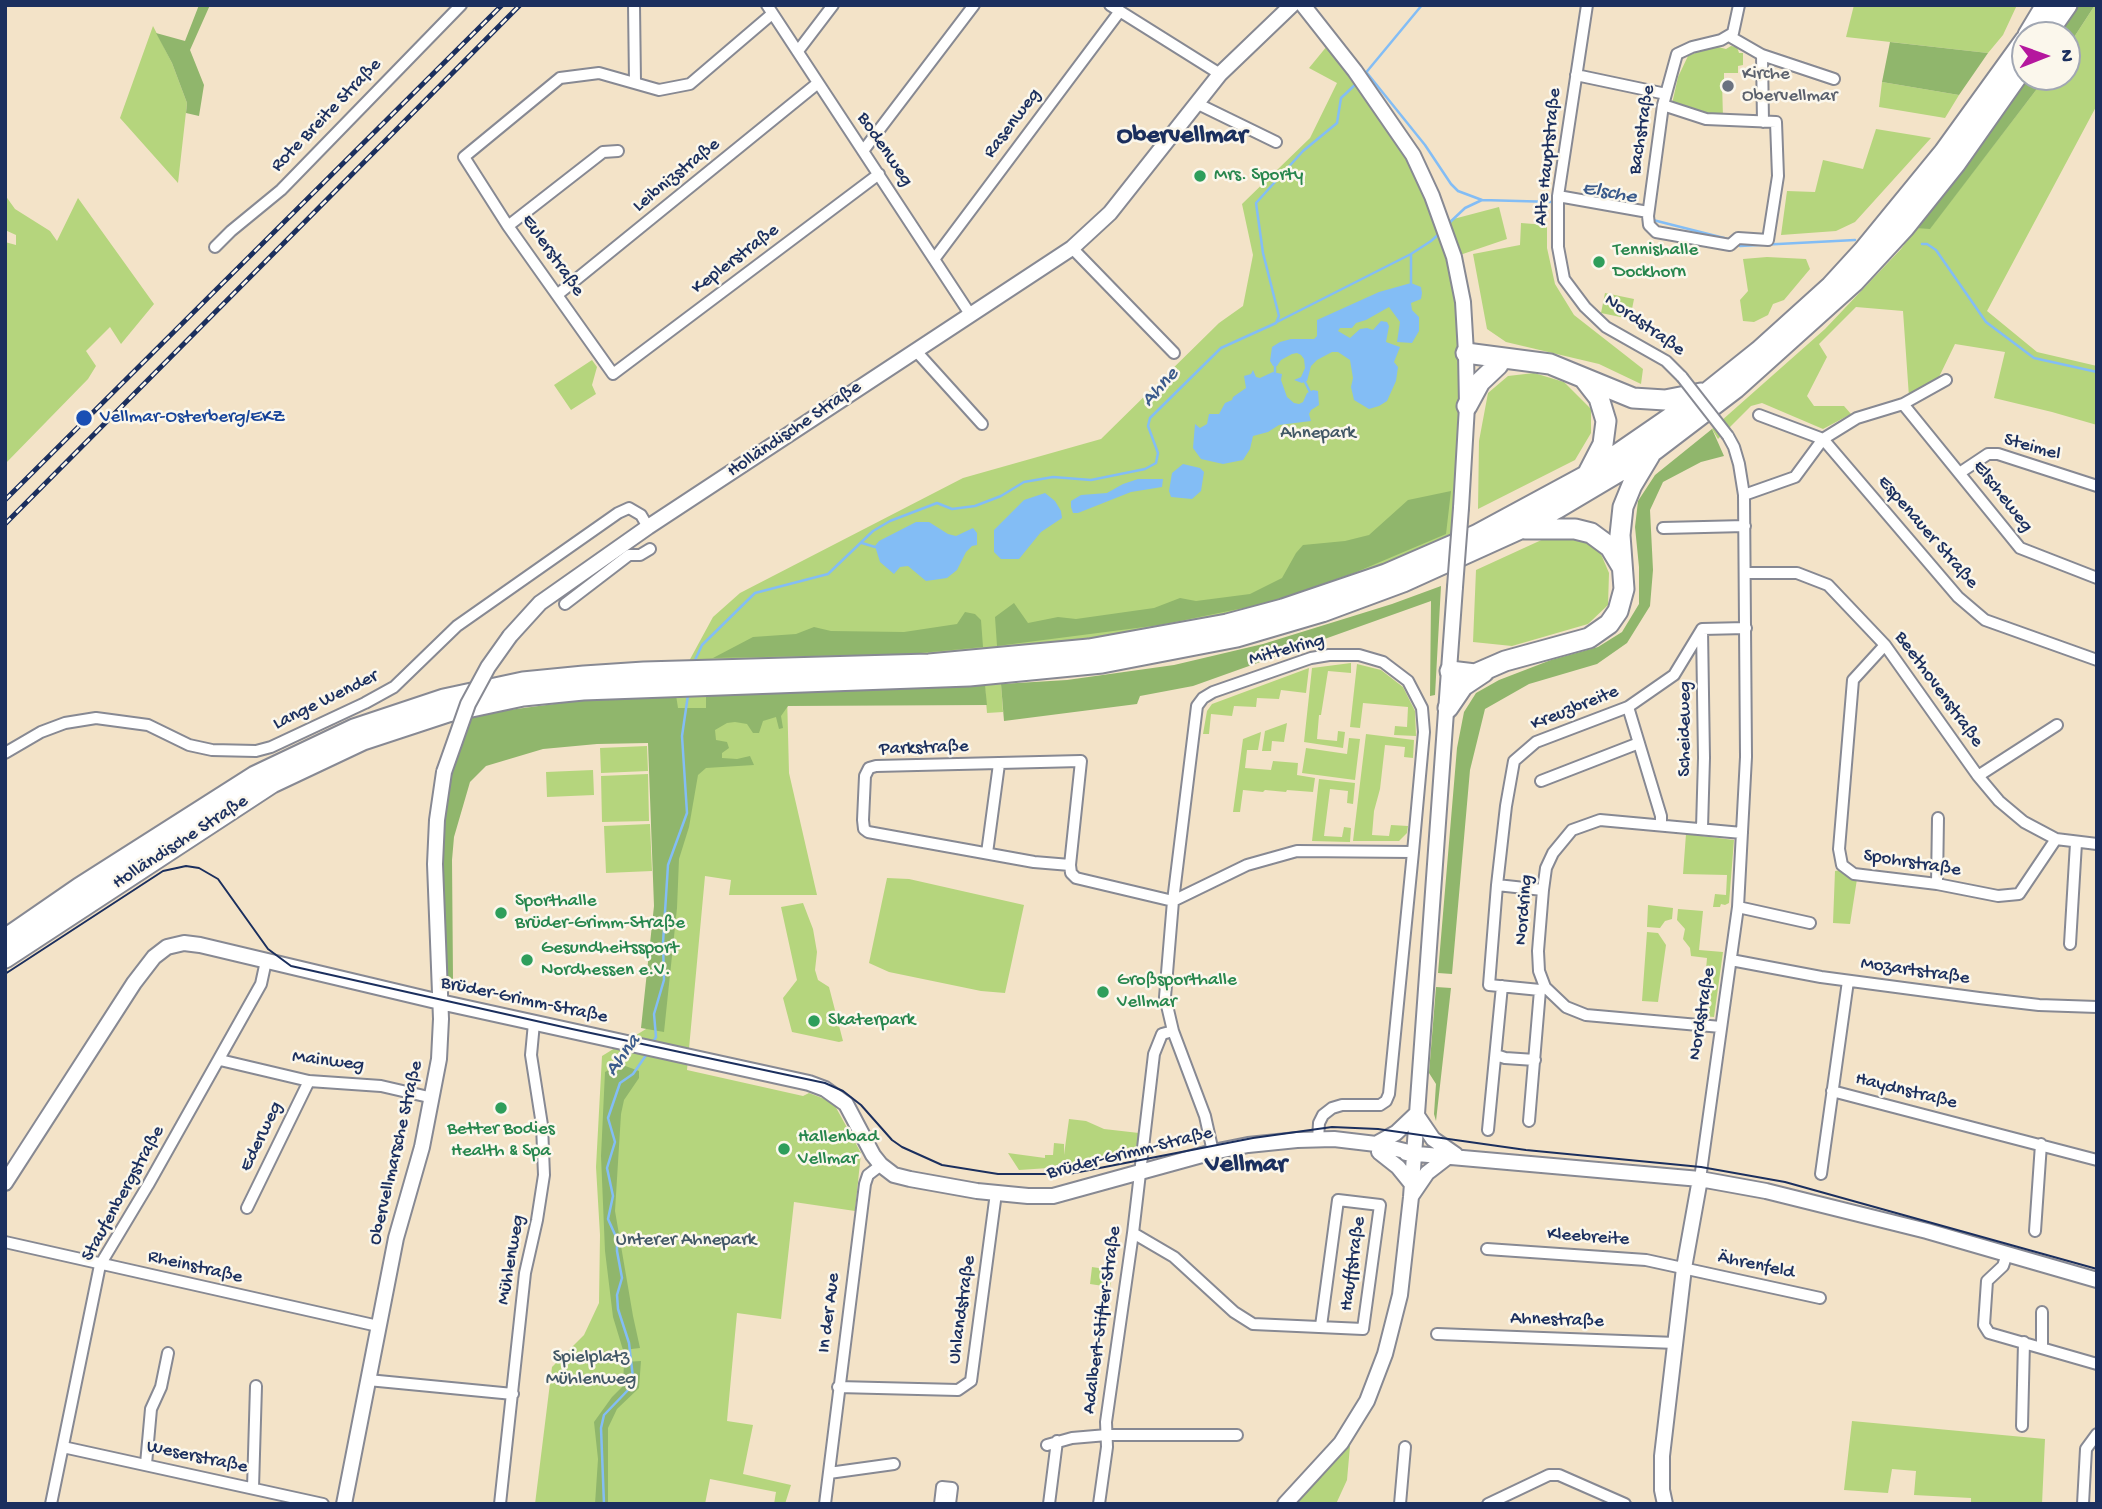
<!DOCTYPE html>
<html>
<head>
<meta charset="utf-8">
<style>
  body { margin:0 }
  #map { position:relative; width:2102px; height:1509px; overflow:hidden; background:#f3e3c8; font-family:"Gochi Hand",sans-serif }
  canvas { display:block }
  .frame { position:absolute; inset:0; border:7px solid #1b2f5e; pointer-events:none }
  .north { position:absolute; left:2011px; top:21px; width:70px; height:70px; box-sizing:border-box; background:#fbf7ec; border:2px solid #a1a7b3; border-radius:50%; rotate:89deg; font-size:19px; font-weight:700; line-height:28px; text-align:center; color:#1b2f5e }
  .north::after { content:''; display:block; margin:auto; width:24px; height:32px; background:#b5179e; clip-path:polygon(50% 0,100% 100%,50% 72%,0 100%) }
</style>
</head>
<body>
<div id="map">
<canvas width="2102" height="1509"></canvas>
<div class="frame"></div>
<div class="north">N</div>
</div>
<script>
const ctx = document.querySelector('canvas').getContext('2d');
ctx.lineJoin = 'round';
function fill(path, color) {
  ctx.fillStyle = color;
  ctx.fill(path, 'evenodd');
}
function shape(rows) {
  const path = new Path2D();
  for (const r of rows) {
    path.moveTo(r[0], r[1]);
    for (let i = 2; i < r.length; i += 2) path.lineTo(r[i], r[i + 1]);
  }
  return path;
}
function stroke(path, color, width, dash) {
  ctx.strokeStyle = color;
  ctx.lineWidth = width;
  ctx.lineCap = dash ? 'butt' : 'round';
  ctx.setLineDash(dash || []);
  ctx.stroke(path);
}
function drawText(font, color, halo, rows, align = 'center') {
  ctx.font = font + ' "Gochi Hand",sans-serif';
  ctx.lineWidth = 5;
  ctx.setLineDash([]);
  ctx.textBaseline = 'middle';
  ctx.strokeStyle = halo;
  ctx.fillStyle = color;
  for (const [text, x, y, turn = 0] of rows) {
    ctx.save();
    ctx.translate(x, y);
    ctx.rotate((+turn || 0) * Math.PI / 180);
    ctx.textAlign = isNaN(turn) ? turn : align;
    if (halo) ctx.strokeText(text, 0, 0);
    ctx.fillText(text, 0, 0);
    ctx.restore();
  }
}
const green = shape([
  [1854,5,2017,5,2003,35,1988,53,1846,37],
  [2095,5,2097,5,2097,105,1987,311,2037,352,2097,366,2097,425,2052,412,1994,398,2005,352,1955,344,1939,377,1909,397,1903,311,1856,307,1819,344,1827,357,1807,396,1814,406,1844,406,1851,414,1823,429,1762,403,1751,406,1718,439,1712,429,1825,329,1901,249,1916,228,1930,228,2046,77,2067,77,2067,48],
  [153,26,172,63,187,103,178,183,120,118],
  [1332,40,1392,123,1442,222,1499,207,1507,239,1454,257,1463,302,1459,533,1349,579,1271,606,1086,644,999,652,1003,712,987,713,982,653,688,663,713,617,740,593,963,478,1101,439,1219,323,1243,306,1253,255,1242,204,1310,138,1337,83,1309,68],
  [1731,46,1737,47,1739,53,1743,53,1743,65,1738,66,1738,73,1724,73,1724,80,1722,81,1723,118,1672,104,1678,77,1688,56,1703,50,1718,47,1726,49],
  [1882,82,1959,95,1945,118,1879,107],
  [1876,129,1931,138,1855,222,1836,231,1781,235,1787,191,1815,192,1823,160,1863,169],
  [5,195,15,209,50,231,57,241,78,198,154,304,121,344,110,327,86,351,96,366,88,379,5,464,5,242,16,245,16,235,5,230],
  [1521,223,1547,225,1547,248,1555,284,1574,315,1643,369,1641,384,1599,364,1506,342,1487,329,1473,254,1520,245],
  [1767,257,1806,259,1810,269,1784,300,1773,304,1768,315,1754,322,1743,321,1740,300,1748,291,1743,259],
  [1605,293,1634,299,1630,319,1601,313],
  [592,360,597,367,592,385,596,394,571,410,554,385],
  [1534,373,1564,382,1591,409,1591,433,1575,460,1478,509,1479,441,1488,393,1508,376],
  [1548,537,1574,538,1598,547,1609,573,1608,605,1588,624,1512,646,1473,642,1476,570],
  [1351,663,1351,673,1328,671,1321,715,1319,715,1317,739,1337,741,1338,731,1345,732,1343,748,1304,742,1312,668],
  [1357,664,1381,670,1403,687,1415,711,1416,736,1394,735,1395,726,1407,727,1408,707,1363,703,1360,728,1350,727],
  [1309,668,1306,693,1281,690,1279,699,1257,698,1256,707,1234,706,1232,716,1211,714,1209,734,1203,734,1207,711,1212,704],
  [787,693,789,773,817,895,729,895,731,880,705,876,687,1070,803,1096,809,1093,822,1098,834,1104,861,1153,855,1211,794,1202,781,1319,737,1313,727,1421,753,1425,743,1474,791,1485,785,1504,774,1504,776,1492,710,1479,705,1504,535,1504,552,1367,584,1335,599,1303,600,1235,596,1167,602,1056,646,1029,659,908,654,696],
  [1287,723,1284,742,1272,741,1271,751,1262,751,1265,731],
  [1261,732,1258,750,1247,750,1245,768,1271,770,1273,761,1298,763,1297,775,1315,778,1313,792,1287,790,1286,792,1265,790,1263,792,1243,790,1240,812,1233,812,1243,739],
  [1366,734,1414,740,1413,758,1404,757,1405,747,1385,745,1380,789,1374,811,1372,835,1389,836,1391,825,1408,826,1407,833,1399,841,1353,841],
  [1349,738,1360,739,1355,780,1302,773,1306,748,1347,754],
  [647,746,648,771,601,773,600,748],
  [593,770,594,795,547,797,546,772],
  [648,774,649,821,602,822,601,776],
  [1319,779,1355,783,1353,804,1347,803,1348,791,1330,789,1324,836,1342,837,1344,827,1351,828,1350,842,1312,841],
  [650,824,652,871,606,873,604,826],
  [1686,834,1734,840,1729,903,1725,905,1721,904,1720,907,1713,907,1715,894,1726,895,1727,875,1683,874],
  [1841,870,1857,879,1850,924,1833,923,1835,871],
  [887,878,909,879,1024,905,1005,993,981,991,889,972,869,963],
  [803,903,813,929,817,952,815,970,818,980,829,987,843,1041,839,1042,792,1032,783,998,797,980,781,907],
  [1648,905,1673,908,1672,919,1665,921,1660,928,1647,927],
  [1678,909,1703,911,1699,950,1723,952,1714,1017,1702,1016,1707,958,1691,956,1690,948,1683,939,1685,929,1677,920],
  [1647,932,1658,933,1666,945,1658,1002,1642,1001],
  [1069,1119,1086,1121,1104,1129,1139,1133,1135,1153,1107,1161,1107,1156,1089,1159,1090,1164,1079,1166,1019,1170,1008,1153,1045,1158,1045,1155,1053,1155,1054,1143,1064,1144,1064,1155],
  [1092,1267,1112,1270,1110,1287,1090,1284],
  [1852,1421,2045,1439,2042,1504,1971,1504,1971,1498,1914,1495,1916,1471,1892,1469,1888,1493,1844,1490],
  [1338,1440,1350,1446,1347,1480,1336,1504,1279,1504]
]);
const forest = shape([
  [199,5,210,5,190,50,204,85,199,116,186,113,187,103,172,63,156,33,185,41],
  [2077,5,2095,5,2067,48,2067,35,2057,35],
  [1890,42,1988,53,1959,95,1882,82],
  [2029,77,2046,77,1930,229,1916,228,1961,173],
  [1712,429,1724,456,1701,462,1663,482,1650,510,1653,570,1650,606,1627,643,1597,664,1529,684,1485,709,1470,770,1452,974,1438,973,1457,748,1464,712,1476,693,1499,680,1551,660,1598,647,1622,632,1639,604,1639,567,1635,527,1638,501,1655,475],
  [1451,491,1446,534,1354,573,1268,603,1160,625,997,646,995,617,1014,603,1028,623,1058,617,1076,619,1154,608,1180,598,1196,601,1250,594,1282,578,1296,553,1303,545,1345,541,1369,535,1408,500],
  [1441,586,1435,695,1430,696,1431,601,1193,686,1140,696,1137,704,1004,721,1001,684,1067,680,1174,665,1263,644,1392,604],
  [965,612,975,614,981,620,983,647,910,654,713,658,753,637,796,634,814,627,831,631,904,632,957,624],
  [985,685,987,705,788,706,781,716,783,728,779,729,776,717,763,721,759,733,753,733,747,724,735,722,727,723,715,730,716,740,727,742,729,748,722,753,722,758,737,759,750,756,754,765,706,768,698,775,689,827,679,859,677,908,664,1032,641,1028,654,906,648,743,597,744,543,749,486,766,470,782,454,837,452,860,453,979,443,979,441,830,449,770,471,715,599,698,676,695,678,708,706,708,706,695],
  [1436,987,1451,988,1436,1121,1434,1114,1436,1084,1429,1073],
  [620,1064,639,1071,639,1078,624,1100,621,1114,615,1211,633,1316,640,1348,623,1350,613,1317,605,1251,601,1156,605,1072],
  [641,1361,639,1388,617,1409,608,1428,608,1504,595,1504,598,1459,594,1422,612,1397,623,1386,624,1362]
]);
const water = shape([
  [1411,283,1421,287,1422,293,1421,299,1411,303,1412,310,1419,317,1419,331,1412,343,1397,342,1400,322,1389,307,1366,320,1356,323,1352,328,1340,328,1338,331,1350,338,1360,329,1367,328,1373,330,1381,321,1387,322,1389,326,1386,342,1400,347,1394,362,1398,367,1396,381,1387,401,1379,406,1369,409,1354,400,1351,387,1353,378,1350,360,1338,352,1332,352,1317,360,1311,366,1307,381,1302,383,1294,380,1301,377,1305,368,1304,359,1301,355,1297,353,1292,354,1281,360,1277,366,1273,366,1270,361,1272,347,1280,342,1291,339,1314,339,1317,336,1317,320,1379,292],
  [1253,370,1256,377,1260,378,1273,372,1282,374,1281,380,1287,397,1294,403,1299,404,1303,402,1307,393,1313,390,1318,391,1319,405,1311,410,1309,414,1311,421,1279,425,1268,432,1253,436,1250,449,1243,460,1223,464,1201,459,1193,448,1195,424,1200,428,1207,424,1209,414,1219,414,1225,403,1232,400,1233,397,1246,388,1244,376,1251,374],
  [1183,464,1200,468,1204,472,1201,491,1192,499,1171,497,1169,491,1172,473],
  [1138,479,1163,479,1162,487,1131,492,1078,513,1073,513,1071,507,1071,501,1081,495,1107,493,1123,484],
  [1045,493,1055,501,1061,511,1062,518,1041,532,1019,559,1001,559,994,552,994,530,1024,500],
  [916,522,929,522,948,534,956,536,973,528,977,533,977,545,972,546,966,552,957,570,947,578,926,581,908,566,900,567,894,574,880,562,875,546,879,541]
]);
const stream = shape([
  [1367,73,1425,145,1451,184,1458,191,1482,200],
  [1364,75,1422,5],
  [1653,220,1728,239],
  [1447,225,1465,208,1482,200,1554,202],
  [1922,244,1927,244,1936,250,1986,322,2034,358,2097,372],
  [1740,246,1855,240],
  [1411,283,1411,254,1431,241,1440,233],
  [1277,322,1411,254],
  [1275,372,1275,366],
  [1305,382,1310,392],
  [862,543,875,547],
  [695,660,702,645,755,593,828,574,873,531,890,521,937,503,952,509,975,506,1001,496,1024,482,1053,477,1091,480,1145,469,1156,463,1158,453,1148,426,1150,418,1221,348,1276,323,1279,316,1263,253,1256,203,1303,151,1337,123,1341,98,1357,83],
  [653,1042,656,1037,654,1014,664,980,663,943,668,865,687,813,682,736,688,695],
  [604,1504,601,1428,604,1415,630,1388,633,1378,629,1343,618,1309,617,1295,622,1278,617,1251,617,1239,608,1219,613,1196,607,1168,615,1142,608,1118,620,1083,633,1074,649,1051]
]);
const street = shape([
  [634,5,635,82],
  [767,5,970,314],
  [1110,5,1220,74],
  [1587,5,1558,196,1558,247,1564,279,1585,307,1606,327,1666,361,1682,377],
  [772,14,690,84,659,90,599,73,560,78,464,157,508,226,613,374,879,174],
  [1729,36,1762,55,1834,79],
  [798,51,833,5],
  [1762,55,1763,122],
  [1576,75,1666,94],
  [1196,103,1276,142],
  [1663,105,1706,119,1776,122,1778,176,1768,240,1738,238,1730,245,1656,232,1649,225,1648,216,1663,105,1677,54,1692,47,1721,40,1733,33,1739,5],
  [863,151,974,5],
  [1558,196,1648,212],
  [508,226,603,152,618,151],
  [215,247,231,231,281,190,461,5],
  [1072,248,1174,353],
  [935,258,1120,11],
  [557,295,818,83],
  [916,351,982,424],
  [1903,404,2020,548,2097,578],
  [1759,415,1823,439,1958,597,1985,620,2097,660],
  [1961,472,1988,454,1998,454,2097,486],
  [1744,495,1795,477,1823,439,1857,418,1903,404,1946,380],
  [1663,528,1745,526],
  [1745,573,1797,573,1828,585,1885,645,1978,776,1999,801,2024,822,2056,839,2097,844],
  [565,604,629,555,640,555,650,549],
  [1885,645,1853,680,1839,849,1842,865,1854,874,1937,884,1998,896,2019,894,2056,839],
  [1628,707,1661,816,1661,825],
  [5,753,41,732,65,723,96,718,148,725,189,745,212,750,256,751,271,747,365,703,394,687,457,626,618,513,629,508,641,515,648,527],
  [1978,776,2057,725],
  [1541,781,1639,743],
  [1702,828,1704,758,1702,629],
  [987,853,999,764],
  [1070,865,1034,862,868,832,864,829,863,820,865,776,869,768,876,766,1081,761,1070,865,1071,873,1076,878,1173,901],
  [1937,884,1938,818],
  [1497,885,1543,890],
  [1173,901,1247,865,1297,851,1413,852,1389,1094,1386,1101,1380,1105,1342,1105,1332,1108,1323,1115,1319,1123,1318,1140],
  [1738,907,1810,923],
  [2070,944,2076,843],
  [1731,960,1821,977,1979,998,2039,1005,2097,1007],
  [1540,990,1489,985,1497,885,1506,806,1514,761,1536,742,1628,707,1674,675,1702,629,1746,628],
  [1721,1027,1586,1015,1566,1007,1545,987,1539,971,1538,951,1543,890,1546,868,1553,853,1572,830,1600,820,1742,833],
  [1496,1055,1505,1058,1535,1060],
  [220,1060,309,1081,381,1086,433,1098],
  [1832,1091,2097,1160],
  [1529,1121,1540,990,1545,987],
  [1488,1130,1502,986],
  [1213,1152,1205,1116,1173,1031,1165,997,1173,901,1197,706,1203,698,1213,692,1311,658,1329,655,1359,655,1383,662,1408,681,1422,708,1424,732,1413,852],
  [1821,1174,1848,981],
  [1700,1179,1738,907,1746,757,1744,495,1739,464,1734,447,1728,436],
  [247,1208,309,1081],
  [2035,1231,2041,1144],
  [1133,1233,1174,1257,1234,1312,1253,1324,1363,1329,1380,1205,1338,1200,1321,1326],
  [5,1242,378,1326],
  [1487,1249,1646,1260,1820,1298],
  [2007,1254,2003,1266,1987,1281,1984,1325,1989,1333,2097,1364],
  [1437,1334,1676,1343],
  [2042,1347,2042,1312],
  [368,1380,513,1394],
  [838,1387,958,1390,971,1381,996,1193],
  [2022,1426,2024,1342],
  [1047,1445,1072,1438,1107,1435,1237,1435],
  [63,1447,323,1504],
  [146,1464,151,1409,161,1387,168,1353],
  [829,1473,894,1464],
  [253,1488,256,1386],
  [51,1504,100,1265,148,1185,261,984,266,961],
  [500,1504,525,1273,537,1220,544,1175,542,1125,531,1055,534,1023],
  [825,1504,865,1184,868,1175,881,1165],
  [940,1504,942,1487,952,1488,950,1504],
  [1049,1504,1057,1441],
  [1099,1504,1107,1447,1106,1422,1133,1233,1154,1054,1162,1034,1173,1031],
  [1400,1504,1405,1447],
  [1488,1504,1549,1475,1559,1475,1625,1504],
  [2083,1504,2086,1449,2097,1434]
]);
const secondary = shape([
  [1303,5,1355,71,1413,155,1432,196,1454,257,1463,302,1466,353,1467,406,1461,508],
  [510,636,540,603,648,527,1072,248,1110,213,1220,74,1292,5],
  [1416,1114,1433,1139,1456,1155],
  [1376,1144,1396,1133,1416,1114],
  [1379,1152,1398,1167,1411,1183],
  [1406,1153,1700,1179,1766,1191,1927,1231,2097,1280],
  [5,1183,134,983,154,957,167,947,184,943,200,945,440,1002,809,1083,825,1089,846,1104,873,1155,881,1165,894,1175,910,1179,977,1191,1028,1196,1053,1196,1213,1152,1248,1145,1297,1140,1334,1139,1376,1144,1413,1153],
  [1412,1195,1427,1173,1449,1156],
  [344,1504,396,1238,422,1147,439,1059,441,1019,435,864,437,820,444,772],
  [1285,1504,1341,1443,1367,1401,1385,1354,1400,1295,1411,1197,1455,587],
  [1665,1504,1662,1490,1662,1456,1684,1268,1700,1179]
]);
const highway = shape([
  [2028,35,2046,5],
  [2046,35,2067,5],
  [1466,353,1550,364,1633,398,1665,400,1701,393],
  [1585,380,1599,398,1606,421,1603,444,1588,473],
  [1467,406,1480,382,1498,365],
  [1525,529,1575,529,1591,533,1610,547,1622,567],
  [1450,671,1475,674,1505,661,1589,638,1609,624,1618,611,1624,589,1620,535,1623,507,1632,485,1650,455],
  [1448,708,1463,686,1484,672],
  [5,939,79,888,255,776,354,729,444,699,523,682,584,676,644,672,929,664,1089,649,1227,624,1283,609,1386,574,1476,535,1587,475,1709,391,1759,351,1831,286,1863,251,1944,152,2025,40],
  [5,958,272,783,363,740,448,712,523,696,583,690,969,676,1102,663,1237,637,1322,612,1403,582,1520,529,1556,509,1652,452,1736,388,1854,282,1904,228,1956,163,2025,65]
]);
const tram = shape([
  [5,974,163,871,186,866,199,868,218,879,268,949,291,966,572,1029,825,1083,843,1091,861,1105,892,1140,902,1147,942,1165,998,1174,1069,1174,1253,1138,1332,1127,1378,1129,1526,1150,1701,1167,1785,1182,2097,1269]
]);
const rail = shape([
  [5,500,502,5],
  [5,524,520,5]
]);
const streetBridge = shape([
  [1682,377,1728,436]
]);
const secondaryBridge = shape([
  [1455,587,1461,508],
  [444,772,468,704,488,667,510,636]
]);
const markers = [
  [1728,86,7,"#6b7280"],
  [1200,176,7,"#2e9e5b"],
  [1599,262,7,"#2e9e5b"],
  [84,418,9,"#1a4fb4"],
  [501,913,7,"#2e9e5b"],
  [527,960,7,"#2e9e5b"],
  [1103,992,7,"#2e9e5b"],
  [814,1021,7,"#2e9e5b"],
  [501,1108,7,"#2e9e5b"],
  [784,1149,7,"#2e9e5b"]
];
const worshipNames = [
  ["Kirche",1742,75],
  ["Obervellmar",1742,97]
];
const streetNames = [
  ["Rote Breite Straße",327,116,-46],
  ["Rasenweg",1013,124,-53],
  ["Bachstraße",1643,130,-81],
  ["Bodenweg",884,150,56],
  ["Alte Hauptstraße",1549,157,-84],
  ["Leibnizstraße",677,176,-39],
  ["Eulerstraße",552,256,55],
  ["Keplerstraße",736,260,-37],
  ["Nordstraße",1644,326,35],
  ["Holländische Straße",795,430,-34],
  ["Steimel",2032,448,16],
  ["Elscheweg",2002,497,52],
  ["Espenauer Straße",1927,533,49],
  ["Mittelring",1287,651,-15],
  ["Beethovenstraße",1938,690,54],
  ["Lange Wender",326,701,-26],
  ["Kreuzbreite",1575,709,-22],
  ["Scheideweg",1686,729,-90],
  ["Parkstraße",924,749,-2],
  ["Holländische Straße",181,843,-33],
  ["Spohrstraße",1912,864,9],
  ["Nordring",1525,910,-85],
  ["Mozartstraße",1915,972,8],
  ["Brüder-Grimm-Straße",524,1001,12],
  ["Nordstraße",1703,1014,-81],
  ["Mainweg",328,1062,7],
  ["Haydnstraße",1906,1092,14],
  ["Ederweg",262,1137,-64],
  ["Obervellmarsche Straße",397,1153,-77],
  ["Brüder-Grimm-Straße",1130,1154,-14],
  ["Staufenbergstraße",124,1194,-61],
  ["Kleebreite",1588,1238,4],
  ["Mühlenweg",512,1260,-80],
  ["Hauffstraße",1354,1264,-82],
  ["Ährenfeld",1756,1266,12],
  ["Rheinstraße",195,1268,13],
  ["Uhlandstraße",963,1310,-82],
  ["In der Aue",830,1313,-83],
  ["Adalbert-Stifter-Straße",1103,1320,-82],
  ["Ahnestraße",1557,1321,2],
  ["Weserstraße",197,1458,12]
];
const leisureNames = [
  ["Mrs. Sporty",1214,176],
  ["Tennishalle",1613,251],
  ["Dockhorn",1613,273],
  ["Sporthalle",515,902],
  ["Brüder-Grimm-Straße",515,924],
  ["Gesundheitssport",541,949],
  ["Nordhessen e.V.",541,971],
  ["Großsporthalle",1117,981],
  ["Vellmar",1117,1003],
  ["Skaterpark",828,1021],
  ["Better Bodies",501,1130,"center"],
  ["Health & Spa",501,1152,"center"],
  ["Hallenbad",798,1138],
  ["Vellmar",798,1160]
];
const transitNames = [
  ["Vellmar-Osterberg/EKZ",100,418]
];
const parkNames = [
  ["Ahnepark",1318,434],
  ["Unterer Ahnepark",686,1241],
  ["Spielplatz",591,1358],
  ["Mühlenweg",591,1380]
];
const waterNames = [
  ["Elsche",1609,194,10],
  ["Ahne",1161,388,-48],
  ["Ahna",624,1056,-54]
];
const districtNames = [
  ["Obervellmar",1182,137],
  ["Vellmar",1246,1166]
];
fill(green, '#b5d57d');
fill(forest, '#90b66c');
fill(water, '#83bdf5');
stroke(stream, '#83bdf5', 2.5);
stroke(street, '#878993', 14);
stroke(secondary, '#878993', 18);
stroke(highway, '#878993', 23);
stroke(street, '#fff', 10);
stroke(secondary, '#fff', 14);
stroke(highway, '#fff', 19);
stroke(tram, '#1b2f5e', 2);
stroke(rail, '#1b2f5e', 5);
stroke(rail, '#fbf7ec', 2.5, [8]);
stroke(streetBridge, '#878993', 14, []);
stroke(secondaryBridge, '#878993', 18, []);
stroke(streetBridge, '#fff', 10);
stroke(secondaryBridge, '#fff', 14);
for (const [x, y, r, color] of markers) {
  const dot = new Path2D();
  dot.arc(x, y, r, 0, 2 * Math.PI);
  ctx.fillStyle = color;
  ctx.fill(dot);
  stroke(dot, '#fbf7ec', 2.5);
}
drawText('19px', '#5b616d', '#fbf7ec', worshipNames, 'left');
drawText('19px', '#1b2f5e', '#fbf7ec', streetNames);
drawText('19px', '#27864d', '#fbf7ec', leisureNames, 'left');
drawText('19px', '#164399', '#fbf7ec', transitNames, 'left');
drawText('19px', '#425866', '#fbf7ec', parkNames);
drawText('italic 21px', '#3a5a8b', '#fbf7ec', waterNames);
drawText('bold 26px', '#1b2f5e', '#fbf7ec', districtNames);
</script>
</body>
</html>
